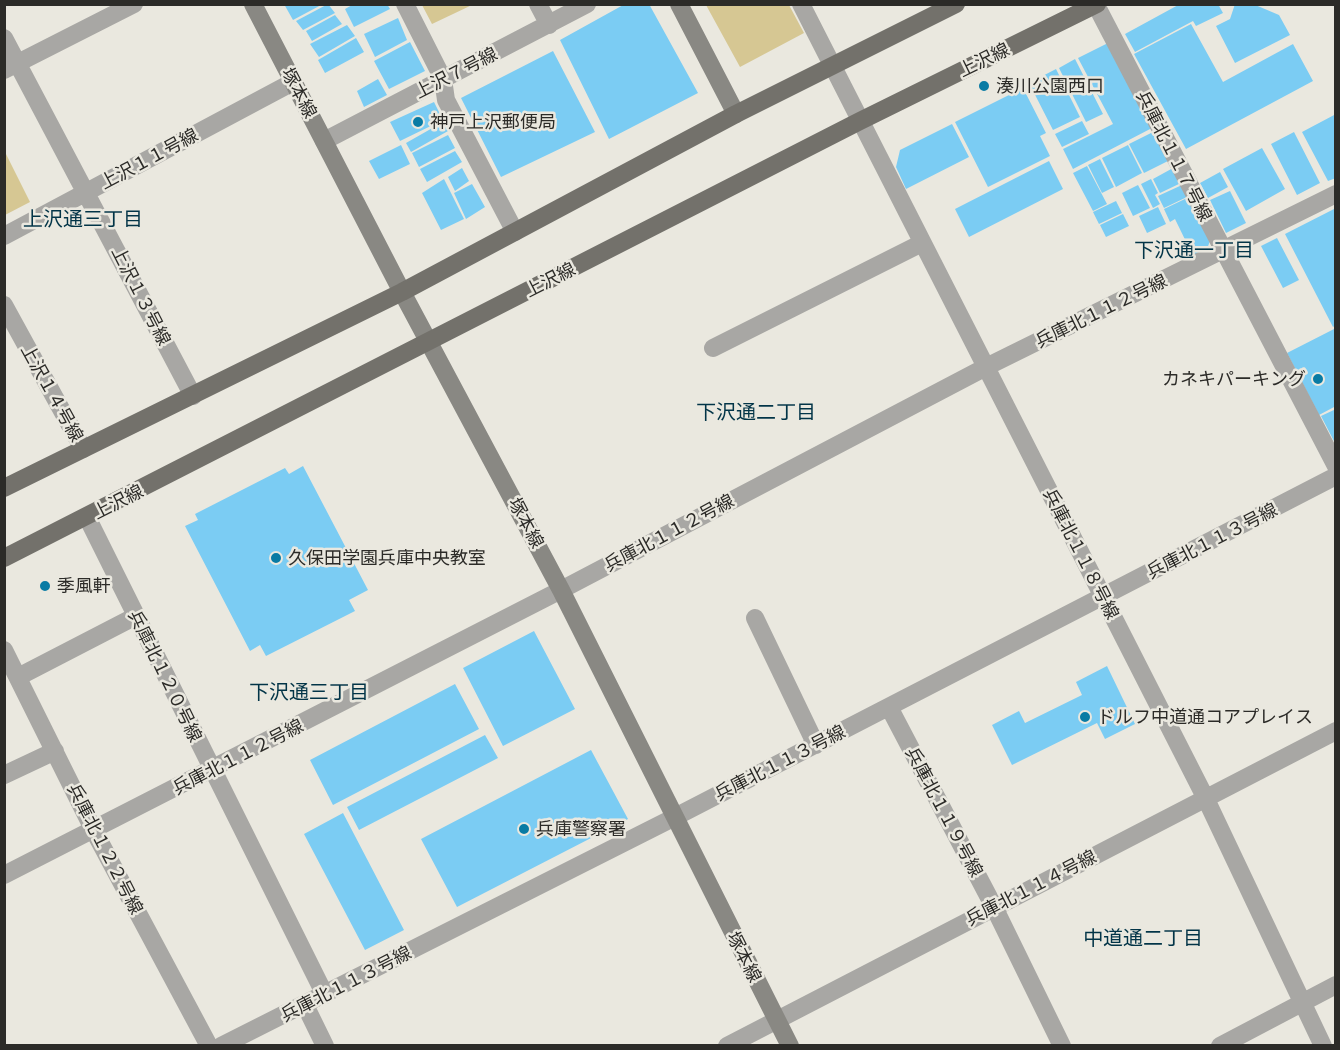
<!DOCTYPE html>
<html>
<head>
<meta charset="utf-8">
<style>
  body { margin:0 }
  #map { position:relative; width:1340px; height:1050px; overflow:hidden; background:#eae8df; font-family:Commissioner,sans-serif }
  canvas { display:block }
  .frame { position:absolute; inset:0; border:6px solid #2c2b28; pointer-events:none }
</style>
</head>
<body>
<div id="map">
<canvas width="1340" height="1050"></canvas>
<div class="frame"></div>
</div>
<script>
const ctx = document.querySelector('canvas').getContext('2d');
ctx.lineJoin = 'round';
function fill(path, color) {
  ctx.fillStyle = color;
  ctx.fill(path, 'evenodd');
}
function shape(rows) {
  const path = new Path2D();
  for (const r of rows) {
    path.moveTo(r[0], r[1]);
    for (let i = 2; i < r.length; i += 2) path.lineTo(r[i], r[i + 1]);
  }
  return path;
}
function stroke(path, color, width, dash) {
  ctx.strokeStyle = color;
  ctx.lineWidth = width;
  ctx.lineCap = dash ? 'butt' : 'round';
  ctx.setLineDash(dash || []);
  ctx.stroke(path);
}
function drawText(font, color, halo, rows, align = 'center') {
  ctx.font = font + ' Commissioner,"Noto Sans JP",sans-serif';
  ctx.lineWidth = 5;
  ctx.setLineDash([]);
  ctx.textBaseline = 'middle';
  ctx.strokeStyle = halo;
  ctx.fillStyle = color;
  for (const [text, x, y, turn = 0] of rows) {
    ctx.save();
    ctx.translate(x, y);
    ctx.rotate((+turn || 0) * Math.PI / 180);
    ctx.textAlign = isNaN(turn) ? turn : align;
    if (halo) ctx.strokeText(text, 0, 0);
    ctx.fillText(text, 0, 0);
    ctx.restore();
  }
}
const green = shape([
  [422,5,472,5,432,24],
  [706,5,789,5,804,33,740,67],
  [5,152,30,202,5,215,4,215]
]);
const building = shape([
  [284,4,323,4,293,20],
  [328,4,335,13,303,30,296,21],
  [354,4,387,4,390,9,354,27,345,9],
  [625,4,649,4,698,93,609,139,560,40],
  [1180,4,1218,4,1223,13,1196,26,1193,21,1135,52,1125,34],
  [1235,4,1253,4,1279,15,1290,35,1235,63,1216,26,1230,19],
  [335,15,342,24,312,41,306,31],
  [398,18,407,40,375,57,364,34],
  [1191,24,1223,82,1293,44,1313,81,1186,149,1134,54],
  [347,25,355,36,319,57,310,44],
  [356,38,364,52,325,73,318,60],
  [410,42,425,71,389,89,374,61],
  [1108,43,1152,128,1073,169,1063,149,1113,124,1078,58],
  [553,51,595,132,501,177,461,98],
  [1075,59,1103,114,1086,122,1059,68],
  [1056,69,1080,117,1053,130,1029,83],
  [378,79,387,95,364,107,357,91],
  [1023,88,1046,133,1040,136,1050,156,988,187,955,122],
  [434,102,443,120,400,141,390,122],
  [1336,114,1336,178,1328,181,1302,132],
  [1082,121,1089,134,1062,147,1055,134],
  [443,122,448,131,411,152,406,143],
  [952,124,969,157,906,189,896,167,900,150],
  [1155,131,1170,160,1144,173,1129,144],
  [1294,132,1320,183,1297,195,1271,144],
  [448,135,455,148,419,167,412,153],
  [401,145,410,164,379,179,369,161],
  [1128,145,1142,173,1116,187,1102,158],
  [1262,148,1285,189,1246,211,1223,169],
  [455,151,462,162,427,182,420,169],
  [1100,159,1114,187,1102,193,1088,165],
  [1049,161,1063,189,969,237,955,209],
  [1087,166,1107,204,1093,211,1073,173],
  [462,168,469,181,455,191,448,177],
  [1173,168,1181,183,1160,193,1153,179],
  [1220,172,1228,187,1208,198,1200,183],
  [444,179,464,219,441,230,422,193],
  [1151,179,1158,193,1155,195,1160,204,1153,208,1141,184],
  [472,184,485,207,466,219,454,193],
  [1138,185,1150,208,1133,216,1122,193],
  [1182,185,1187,197,1164,208,1158,196],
  [1230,191,1246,223,1226,233,1210,200],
  [1187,198,1210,241,1207,249,1193,256,1175,219,1170,222,1164,209],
  [1116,201,1122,213,1099,224,1093,212],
  [1158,207,1166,224,1147,233,1139,216],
  [1336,208,1336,325,1333,327,1285,234],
  [1123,214,1129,226,1106,237,1100,225],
  [1277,238,1299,280,1283,288,1261,246],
  [1336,328,1336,406,1319,415,1287,353],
  [1336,409,1336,445,1321,416],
  [303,466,368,590,349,600,355,611,266,656,260,645,250,651,185,526,198,520,195,514,285,468,289,474],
  [534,631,575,709,503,746,463,668],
  [1107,666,1135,724,1105,739,1097,723,1012,765,992,725,1019,711,1025,723,1082,695,1076,682],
  [455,684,479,729,333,805,310,760],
  [485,735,498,758,359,830,347,807],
  [591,750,628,819,457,907,421,839],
  [343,813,404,930,365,950,304,834]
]);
const street = shape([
  [405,4,443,79,446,100,515,232],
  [538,4,549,25],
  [801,4,1205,797,1323,1046],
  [1096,5,1336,466],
  [4,38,193,396],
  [4,70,134,4],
  [324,141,587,4],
  [4,236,293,82],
  [4,305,83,449],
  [713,348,922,243],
  [87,517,325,995],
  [755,618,816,745],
  [4,650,94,831,209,1046],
  [18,677,136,616],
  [889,707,994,907,1062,1046],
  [4,775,55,751],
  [4,875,561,590,986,367,1336,194],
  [305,1005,325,1046],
  [221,1046,675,817,1336,476],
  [727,1046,1336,731],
  [1220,1046,1336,985]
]);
const secondary = shape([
  [253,4,402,292,561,590,790,1046],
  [679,4,736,114]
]);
const primary = shape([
  [4,488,402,292,736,114,956,4],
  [4,558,860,121,1097,4]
]);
const markers = [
  [984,86,6,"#097ba4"],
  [418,122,6,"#097ba4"],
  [1318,379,6,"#097ba4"],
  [276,558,6,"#097ba4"],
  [45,586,6,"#097ba4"],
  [1085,717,6,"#097ba4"],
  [524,829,6,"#097ba4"]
];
const streetNames = [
  ["上沢線",984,60,-26],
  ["上沢７号線",456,73,-27],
  ["塚本線",299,93,62],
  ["兵庫北１１７号線",1174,156,63],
  ["上沢１１号線",149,159,-28],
  ["上沢線",550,280,-27],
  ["上沢１３号線",141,296,63],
  ["兵庫北１１２号線",1101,311,-26],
  ["上沢１４号線",52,393,61],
  ["上沢線",118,502,-27],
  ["塚本線",526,523,62],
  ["兵庫北１１２号線",669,533,-28],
  ["兵庫北１１３号線",1212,541,-27],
  ["兵庫北１１８号線",1081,554,63],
  ["兵庫北１２０号線",165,676,64],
  ["兵庫北１１２号線",238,757,-27],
  ["兵庫北１１３号線",780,763,-27],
  ["兵庫北１１９号線",944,812,62],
  ["兵庫北１２２号線",105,849,63],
  ["兵庫北１１４号線",1031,888,-27],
  ["塚本線",744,957,63],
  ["兵庫北１１３号線",346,984,-27]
];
const poiNames = [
  ["湊川公園西口",996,86],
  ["神戸上沢郵便局",430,122],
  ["カネキパーキング",1306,379,"right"],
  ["久保田学園兵庫中央教室",288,558],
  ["季風軒",57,586],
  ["ドルフ中道通コアプレイス",1097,717],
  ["兵庫警察署",536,829]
];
const neighbourhoodNames = [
  ["上沢通三丁目",83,219],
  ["下沢通一丁目",1194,250],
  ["下沢通二丁目",756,412],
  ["下沢通三丁目",309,692],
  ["中道通二丁目",1143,938]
];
fill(green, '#d6c793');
fill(building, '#7bccf3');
stroke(street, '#a8a7a4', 18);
stroke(secondary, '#898883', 18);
stroke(primary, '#73716b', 18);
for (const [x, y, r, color] of markers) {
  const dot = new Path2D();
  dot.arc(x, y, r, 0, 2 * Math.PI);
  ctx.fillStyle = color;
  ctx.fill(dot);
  stroke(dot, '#eae8df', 2);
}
drawText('18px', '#2c2b28', '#eae8df', streetNames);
drawText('18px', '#2c2b28', '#eae8df', poiNames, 'left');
drawText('20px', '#023447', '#eae8df', neighbourhoodNames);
</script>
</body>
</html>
